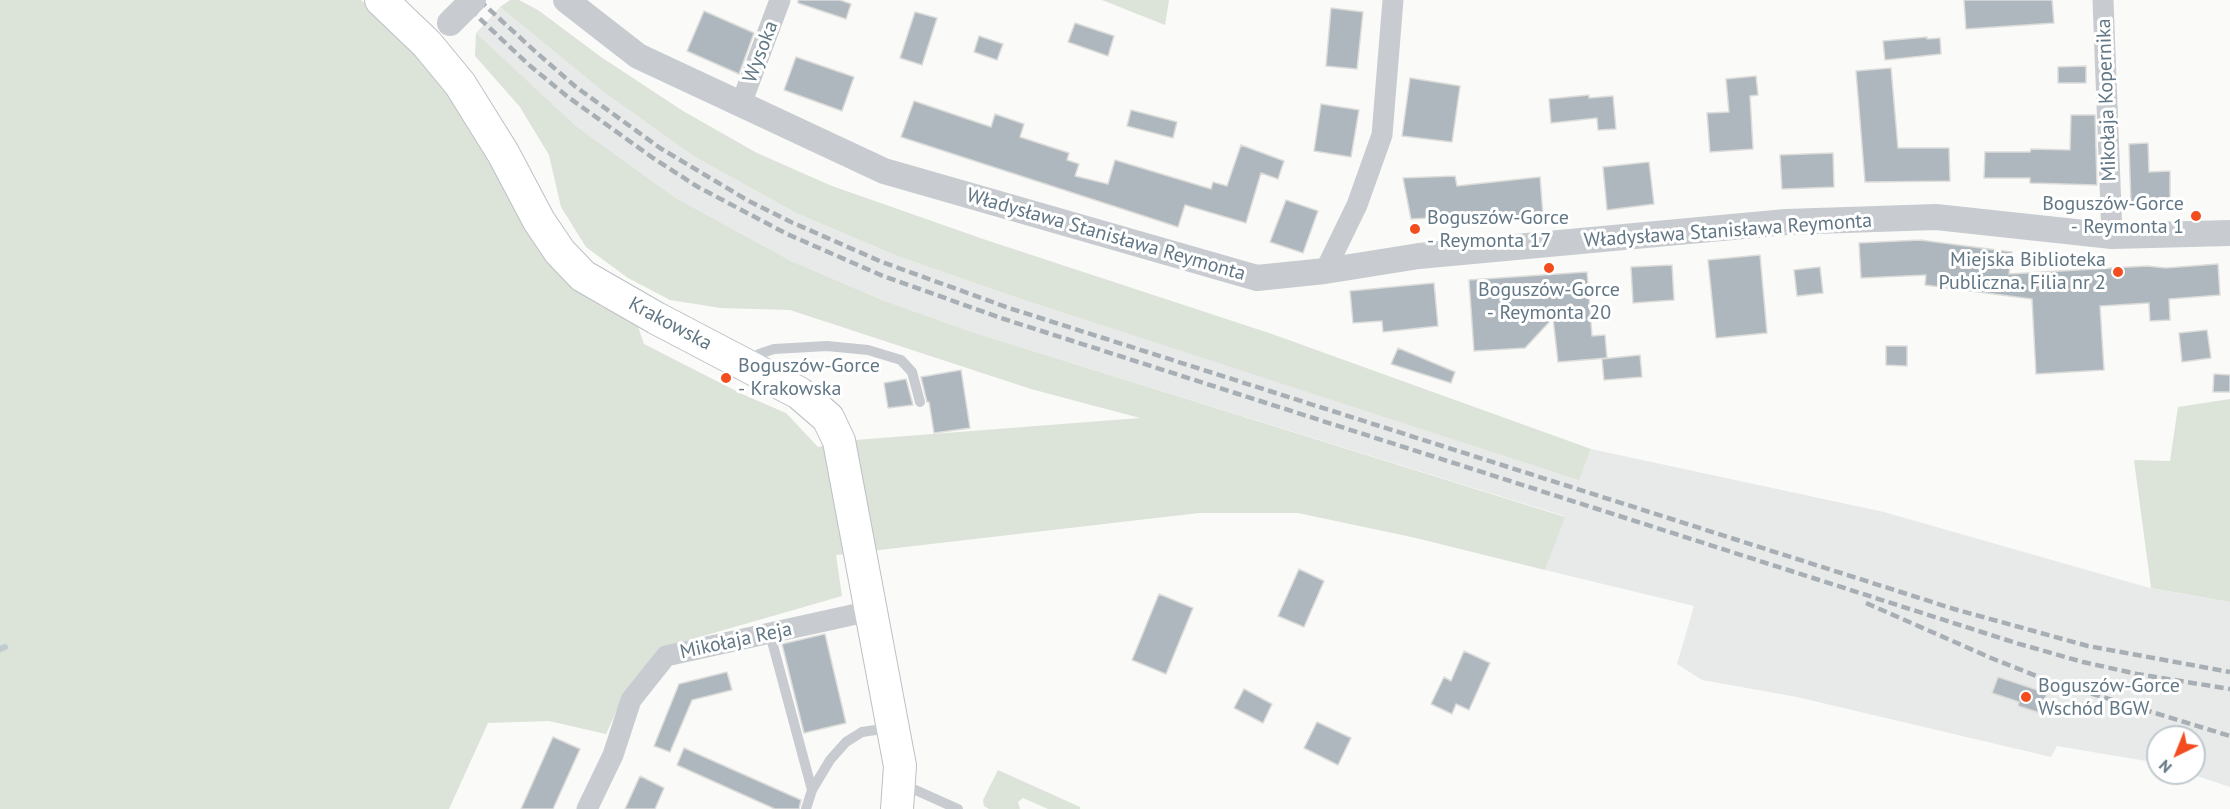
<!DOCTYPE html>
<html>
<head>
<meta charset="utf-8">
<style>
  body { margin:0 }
  #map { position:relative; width:2230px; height:809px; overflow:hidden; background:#fafaf8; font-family:"PT Sans",sans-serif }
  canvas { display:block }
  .north { position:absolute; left:2146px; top:725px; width:60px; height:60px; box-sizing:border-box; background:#fff; border:2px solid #c0c9ce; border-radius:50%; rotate:223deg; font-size:16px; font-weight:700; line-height:24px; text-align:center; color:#627785 }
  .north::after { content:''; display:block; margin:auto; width:21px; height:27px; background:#f34d1f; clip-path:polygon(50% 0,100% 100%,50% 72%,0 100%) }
</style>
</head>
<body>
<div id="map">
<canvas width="2230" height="809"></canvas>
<div class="north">N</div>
</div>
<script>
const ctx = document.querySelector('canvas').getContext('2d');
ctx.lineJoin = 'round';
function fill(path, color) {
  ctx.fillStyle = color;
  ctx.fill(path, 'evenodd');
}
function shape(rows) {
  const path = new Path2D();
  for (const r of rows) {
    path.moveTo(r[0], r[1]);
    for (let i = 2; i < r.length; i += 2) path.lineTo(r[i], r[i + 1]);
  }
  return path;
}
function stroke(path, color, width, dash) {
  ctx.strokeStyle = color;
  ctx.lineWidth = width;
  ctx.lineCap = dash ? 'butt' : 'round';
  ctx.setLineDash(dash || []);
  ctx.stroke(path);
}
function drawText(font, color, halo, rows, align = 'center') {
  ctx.font = font + ' "PT Sans",sans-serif';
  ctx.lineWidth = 6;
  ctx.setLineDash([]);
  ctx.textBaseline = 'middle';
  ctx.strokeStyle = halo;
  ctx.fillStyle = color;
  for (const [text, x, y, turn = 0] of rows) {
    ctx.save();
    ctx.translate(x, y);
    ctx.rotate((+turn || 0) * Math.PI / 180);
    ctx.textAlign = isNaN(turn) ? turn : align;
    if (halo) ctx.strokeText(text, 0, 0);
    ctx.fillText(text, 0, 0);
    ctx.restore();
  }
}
const built = shape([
  [500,7,605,93,695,157,798,214,900,257,1021,299,1579,479,1591,449,1884,512,2150,588,2230,602,2230,787,2188,773,2194,773,2194,737,2158,737,2158,763,2057,746,2051,757,1797,697,1702,680,1677,664,1694,606,1545,570,1564,516,972,332,882,300,791,261,674,197,576,126,476,33]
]);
const green = shape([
  [0,0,361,0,403,37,452,87,560,273,602,307,636,321,644,344,742,394,786,413,818,447,855,440,1140,418,1031,389,790,310,721,308,670,300,628,278,586,247,561,207,549,155,520,107,475,56,476,33,576,126,674,197,791,261,882,300,972,332,1565,517,1545,570,1416,538,1298,513,1199,513,836,555,842,596,658,649,623,697,606,734,549,721,488,723,449,809,0,809],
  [510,0,519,0,538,10,601,57,683,111,757,153,832,186,986,240,1272,334,1591,449,1579,480,1021,299,900,257,798,214,695,157,605,93,500,7],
  [1102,0,1169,0,1165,25],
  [2230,399,2230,602,2151,588,2134,460,2170,461,2178,407],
  [998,770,1080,807,1080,809,1048,809,1023,798,1018,802,1020,809,989,809,984,806,983,800]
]);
const stream = shape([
  [0,649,5,647]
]);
const building = shape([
  [798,0,840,0,851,4,846,19,798,3,798,0],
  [1964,0,2052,0,2054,23,1966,29,1964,0],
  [1331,8,1363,12,1357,69,1326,66,1331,8],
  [704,11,754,33,739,74,687,51,704,11],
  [915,12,937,18,922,65,900,58,915,12],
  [1075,23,1114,36,1108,56,1068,42,1075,23],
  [979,36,1003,44,997,60,974,52,979,36],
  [1927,37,1927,39,1940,38,1941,54,1885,60,1883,41,1927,37],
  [796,57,854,77,842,111,784,90,796,57],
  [2086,66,2086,83,2058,83,2058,67,2086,66],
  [1891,68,1898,148,1949,148,1950,181,1865,182,1856,71,1891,68],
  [1756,76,1758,95,1750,96,1753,149,1710,152,1707,113,1729,112,1726,79,1756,76],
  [1410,78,1460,86,1452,142,1402,136,1410,78],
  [1589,95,1589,98,1613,96,1616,129,1598,130,1597,118,1551,123,1549,99,1589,95],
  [914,101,991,127,995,114,1024,124,1020,137,1069,153,1067,160,1079,164,1075,176,1108,184,1115,160,1211,189,1213,182,1227,186,1241,145,1284,161,1278,179,1261,173,1246,223,1185,205,1178,227,901,137,914,101],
  [1321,104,1359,110,1351,157,1314,151,1321,104],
  [1131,110,1177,122,1173,138,1127,126,1131,110],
  [2071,115,2095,115,2097,185,2030,183,2030,178,1984,178,1985,152,2030,152,2031,149,2070,150,2071,115],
  [2148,143,2149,172,2170,171,2170,205,2131,206,2129,144,2148,143],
  [1833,153,1834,187,1782,189,1780,155,1833,153],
  [1649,162,1654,204,1607,210,1603,167,1649,162],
  [1455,176,1457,186,1540,177,1543,215,1481,221,1480,215,1411,219,1403,178,1455,176],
  [1286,200,1318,211,1303,253,1270,242,1286,200],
  [1920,240,2012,252,2009,274,2147,266,2166,268,2218,264,2220,295,2169,299,2170,320,2150,321,2149,303,2100,306,2104,370,2036,374,2032,299,1925,285,1926,275,1861,278,1859,243,1920,240],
  [1760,255,1767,333,1716,338,1708,260,1760,255],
  [1672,265,1674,300,1633,303,1631,267,1672,265],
  [1820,267,1823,293,1797,296,1794,270,1820,267],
  [1587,272,1592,336,1605,335,1607,358,1558,362,1553,318,1525,348,1474,351,1469,280,1587,272],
  [1434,283,1438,326,1383,332,1382,321,1353,323,1350,291,1434,283],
  [2207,330,2211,358,2182,362,2179,333,2207,330],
  [1886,346,1907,346,1907,366,1886,365,1886,346],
  [1398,348,1455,372,1451,383,1391,364,1398,348],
  [1640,355,1642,377,1604,380,1602,359,1640,355],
  [961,370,970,428,934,433,929,402,927,402,921,377,961,370],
  [2214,374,2230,375,2230,392,2213,392,2214,374],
  [906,379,913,405,888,408,884,383,906,379],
  [1299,569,1324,581,1304,627,1278,616,1299,569],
  [1159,594,1193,608,1166,674,1132,660,1159,594],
  [825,634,846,723,804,733,782,644,825,634],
  [1464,651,1490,663,1469,710,1456,704,1452,714,1431,704,1444,677,1451,681,1464,651],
  [727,672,732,690,692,700,670,752,654,746,679,684,727,672],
  [1998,677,2047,693,2040,713,2018,706,2019,702,1992,693,1998,677],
  [1244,689,1272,704,1263,723,1234,708,1244,689],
  [1317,722,1351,738,1338,765,1304,748,1317,722],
  [553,737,580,749,553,809,521,809,553,737],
  [684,748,801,800,799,809,775,809,677,765,684,748],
  [640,776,664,788,655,809,625,809,640,776]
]);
const service = shape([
  [751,366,759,354,774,349,827,346,868,350,901,360,912,372,920,402],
  [770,634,812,790,806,809],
  [902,784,958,809],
  [812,790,830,760,846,742,862,732,889,728]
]);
const minor = shape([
  [2103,0,2112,236],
  [741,104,780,0],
  [1325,271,1357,205,1382,135,1393,0],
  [587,809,613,755,631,700,666,656,870,611]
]);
const tertiary = shape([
  [566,0,638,56,884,171,1257,278,1325,271,1419,256,1786,222,1936,217,2112,236,2230,233]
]);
const primary = shape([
  [381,0,427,44,460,84,503,153,539,221,560,252,583,276,656,318,799,393,828,418,839,441,900,766,897,809]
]);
const rail = shape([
  [460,0,529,65,568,97,653,158,698,187,787,234,883,276,1004,319,2016,643,2083,662,2137,674,2230,689],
  [479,0,538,54,576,87,660,148,747,200,791,222,882,262,1009,308,1954,609,2088,646,2230,672],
  [1866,603,1991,658,2044,679,2230,736]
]);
const tertiaryBridge = shape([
  [450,23,473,0]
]);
const markers = [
  [2196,216,6,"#f34d1f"],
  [1415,229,6,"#f34d1f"],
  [1549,268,6,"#f34d1f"],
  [2118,272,6,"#f34d1f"],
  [726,378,6,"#f34d1f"],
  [2026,697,6,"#f34d1f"]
];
const streetNames = [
  ["Wysoka",761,52,-69],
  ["Mikołaja Kopernika",2107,100,-92],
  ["Władysława Stanisława Reymonta",1728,231,-4],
  ["Władysława Stanisława Reymonta",1106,235,16],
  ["Krakowska",670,324,28],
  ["Mikołaja Reja",736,641,-12]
];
const poiNames = [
  ["Boguszów-Gorce",2184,204,"right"],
  ["- Reymonta 1",2184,227,"right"],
  ["Boguszów-Gorce",1427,218],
  ["- Reymonta 17",1427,241],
  ["Miejska Biblioteka",2106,260,"right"],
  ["Publiczna. Filia nr 2",2106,283,"right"],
  ["Boguszów-Gorce",1549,290,"center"],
  ["- Reymonta 20",1549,313,"center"],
  ["Boguszów-Gorce",738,366],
  ["- Krakowska",738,389],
  ["Boguszów-Gorce",2038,686],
  ["Wschód BGW",2038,709]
];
fill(built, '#e8e9e9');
fill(green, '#dce3d8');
stroke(stream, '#c0ccd1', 6);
fill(building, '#adb7bd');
stroke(building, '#dcdcda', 1.5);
stroke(primary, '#bdc1c5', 34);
stroke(service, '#c8ccd0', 10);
stroke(minor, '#c8ccd0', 21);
stroke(tertiary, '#c8ccd0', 26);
stroke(primary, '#fff', 32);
stroke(rail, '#a7afb5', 4.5, [9, 4.5]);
stroke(tertiaryBridge, '#c8ccd0', 26);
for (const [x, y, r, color] of markers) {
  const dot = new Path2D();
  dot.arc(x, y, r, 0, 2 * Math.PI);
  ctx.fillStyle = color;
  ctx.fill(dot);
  stroke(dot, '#fff', 2);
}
drawText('20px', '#627785', '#fff', streetNames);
drawText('20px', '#627785', '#fff', poiNames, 'left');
</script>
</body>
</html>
